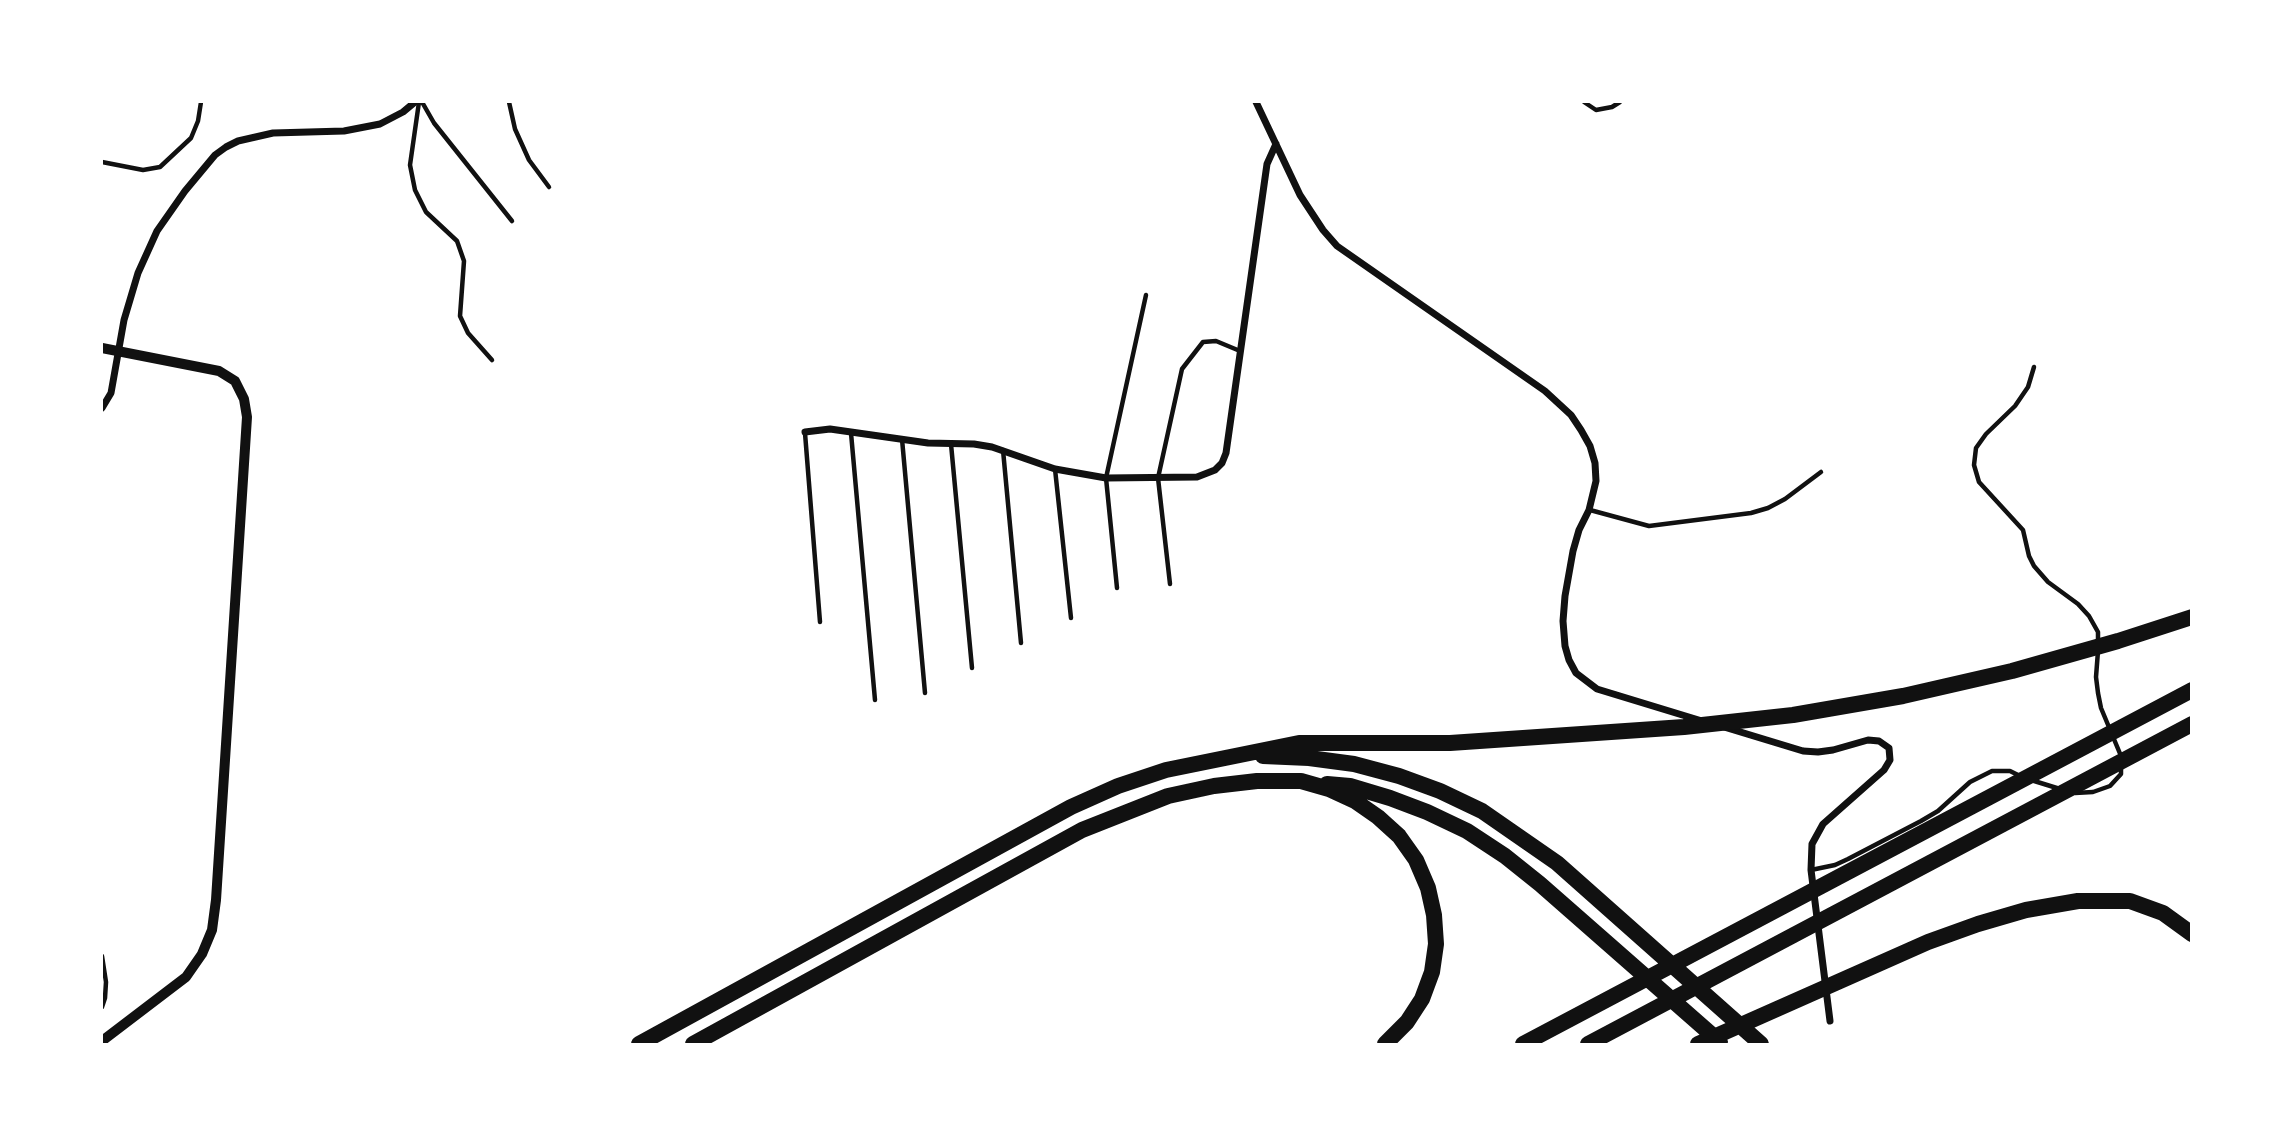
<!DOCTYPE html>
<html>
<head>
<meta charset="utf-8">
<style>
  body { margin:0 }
  #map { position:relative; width:2293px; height:1146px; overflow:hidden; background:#fff; font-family:Literata,serif }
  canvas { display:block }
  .frame { position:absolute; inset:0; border:103px solid #fff; pointer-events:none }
</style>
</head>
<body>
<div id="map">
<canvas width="2293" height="1146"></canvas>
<div class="frame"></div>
</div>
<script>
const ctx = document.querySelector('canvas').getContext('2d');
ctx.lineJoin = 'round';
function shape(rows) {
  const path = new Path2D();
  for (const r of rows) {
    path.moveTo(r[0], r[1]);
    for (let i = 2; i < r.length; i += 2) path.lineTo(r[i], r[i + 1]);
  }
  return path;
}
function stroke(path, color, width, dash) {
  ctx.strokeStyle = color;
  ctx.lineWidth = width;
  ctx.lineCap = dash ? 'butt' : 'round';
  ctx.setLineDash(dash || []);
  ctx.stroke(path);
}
const service = shape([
  [419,102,410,165,415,190,426,212,457,241,464,261,460,316,468,333,492,360],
  [422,102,434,123,512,221],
  [509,102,515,129,529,160,549,187],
  [1584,102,1596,110,1612,107,1620,102],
  [102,162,143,170,160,167,191,138,198,121,201,102],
  [2034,367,2028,387,2015,406,1986,434,1976,448,1974,465,1979,482,2023,530,2029,556,2034,566,2048,582,2078,604,2089,616,2098,632,2098,642],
  [805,433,820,622],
  [851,433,875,700],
  [902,439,925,693],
  [951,444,972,668],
  [1003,450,1021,643],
  [1055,469,1071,618],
  [1590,510,1649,526,1751,513,1768,508,1785,499,1821,472],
  [1170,584,1158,478,1182,369,1203,342,1216,341,1240,351],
  [1117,588,1106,478,1146,295],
  [2098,651,2096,677,2098,693,2101,708,2121,756],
  [2031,780,2060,789],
  [2075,793,2093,792,2110,786,2121,774,2121,765],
  [1811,870,1835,865,1848,859,1921,821,1938,811,1970,782,1992,771,2010,771,2020,776],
  [102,956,106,982,105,998,102,1007]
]);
const minor = shape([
  [1256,102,1300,195,1323,230,1337,246,1545,391,1571,415,1581,430,1590,446,1595,463,1596,481,1589,510,1579,530,1573,551,1565,596,1563,621,1565,646,1569,660,1576,673,1597,689,1702,721],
  [102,408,111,393,124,320,138,273,157,231,185,191,215,155,226,147,238,141,273,133,344,131,380,124,403,112,415,102],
  [805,432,830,429,928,443,974,444,992,447,1055,469,1106,478,1197,477,1215,470,1222,463,1226,453,1267,164,1276,144],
  [1724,727,1803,751,1818,752,1833,750,1868,740,1879,741,1889,748,1890,760,1884,770,1823,824,1812,844,1811,870,1830,1021]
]);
const tertiary = shape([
  [102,348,219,371,235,381,244,399,247,417,216,900,212,930,202,954,186,977,102,1041]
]);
const motorway = shape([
  [1263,756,1309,758,1354,764,1399,776,1440,791,1482,811,1557,863,1761,1044],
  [1327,784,1350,786,1390,798,1427,812,1467,831,1505,856,1540,884,1720,1042],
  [639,1044,1071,807,1118,786,1166,770,1299,743,1450,743,1684,727,1793,715,1903,696,2012,671,2118,641,2192,617],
  [693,1044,1082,830,1168,796,1214,786,1257,781,1301,781,1329,789,1355,801,1378,817,1399,836,1416,860,1428,888,1434,915,1436,944,1432,972,1422,999,1407,1022,1385,1044],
  [1523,1044,2192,690],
  [1588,1044,2192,724],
  [1698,1044,1928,942,1978,924,2026,910,2078,901,2130,901,2163,913,2192,934]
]);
stroke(service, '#111', 4.5);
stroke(minor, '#111', 7);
stroke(tertiary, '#111', 10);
stroke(motorway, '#111', 16);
</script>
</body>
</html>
